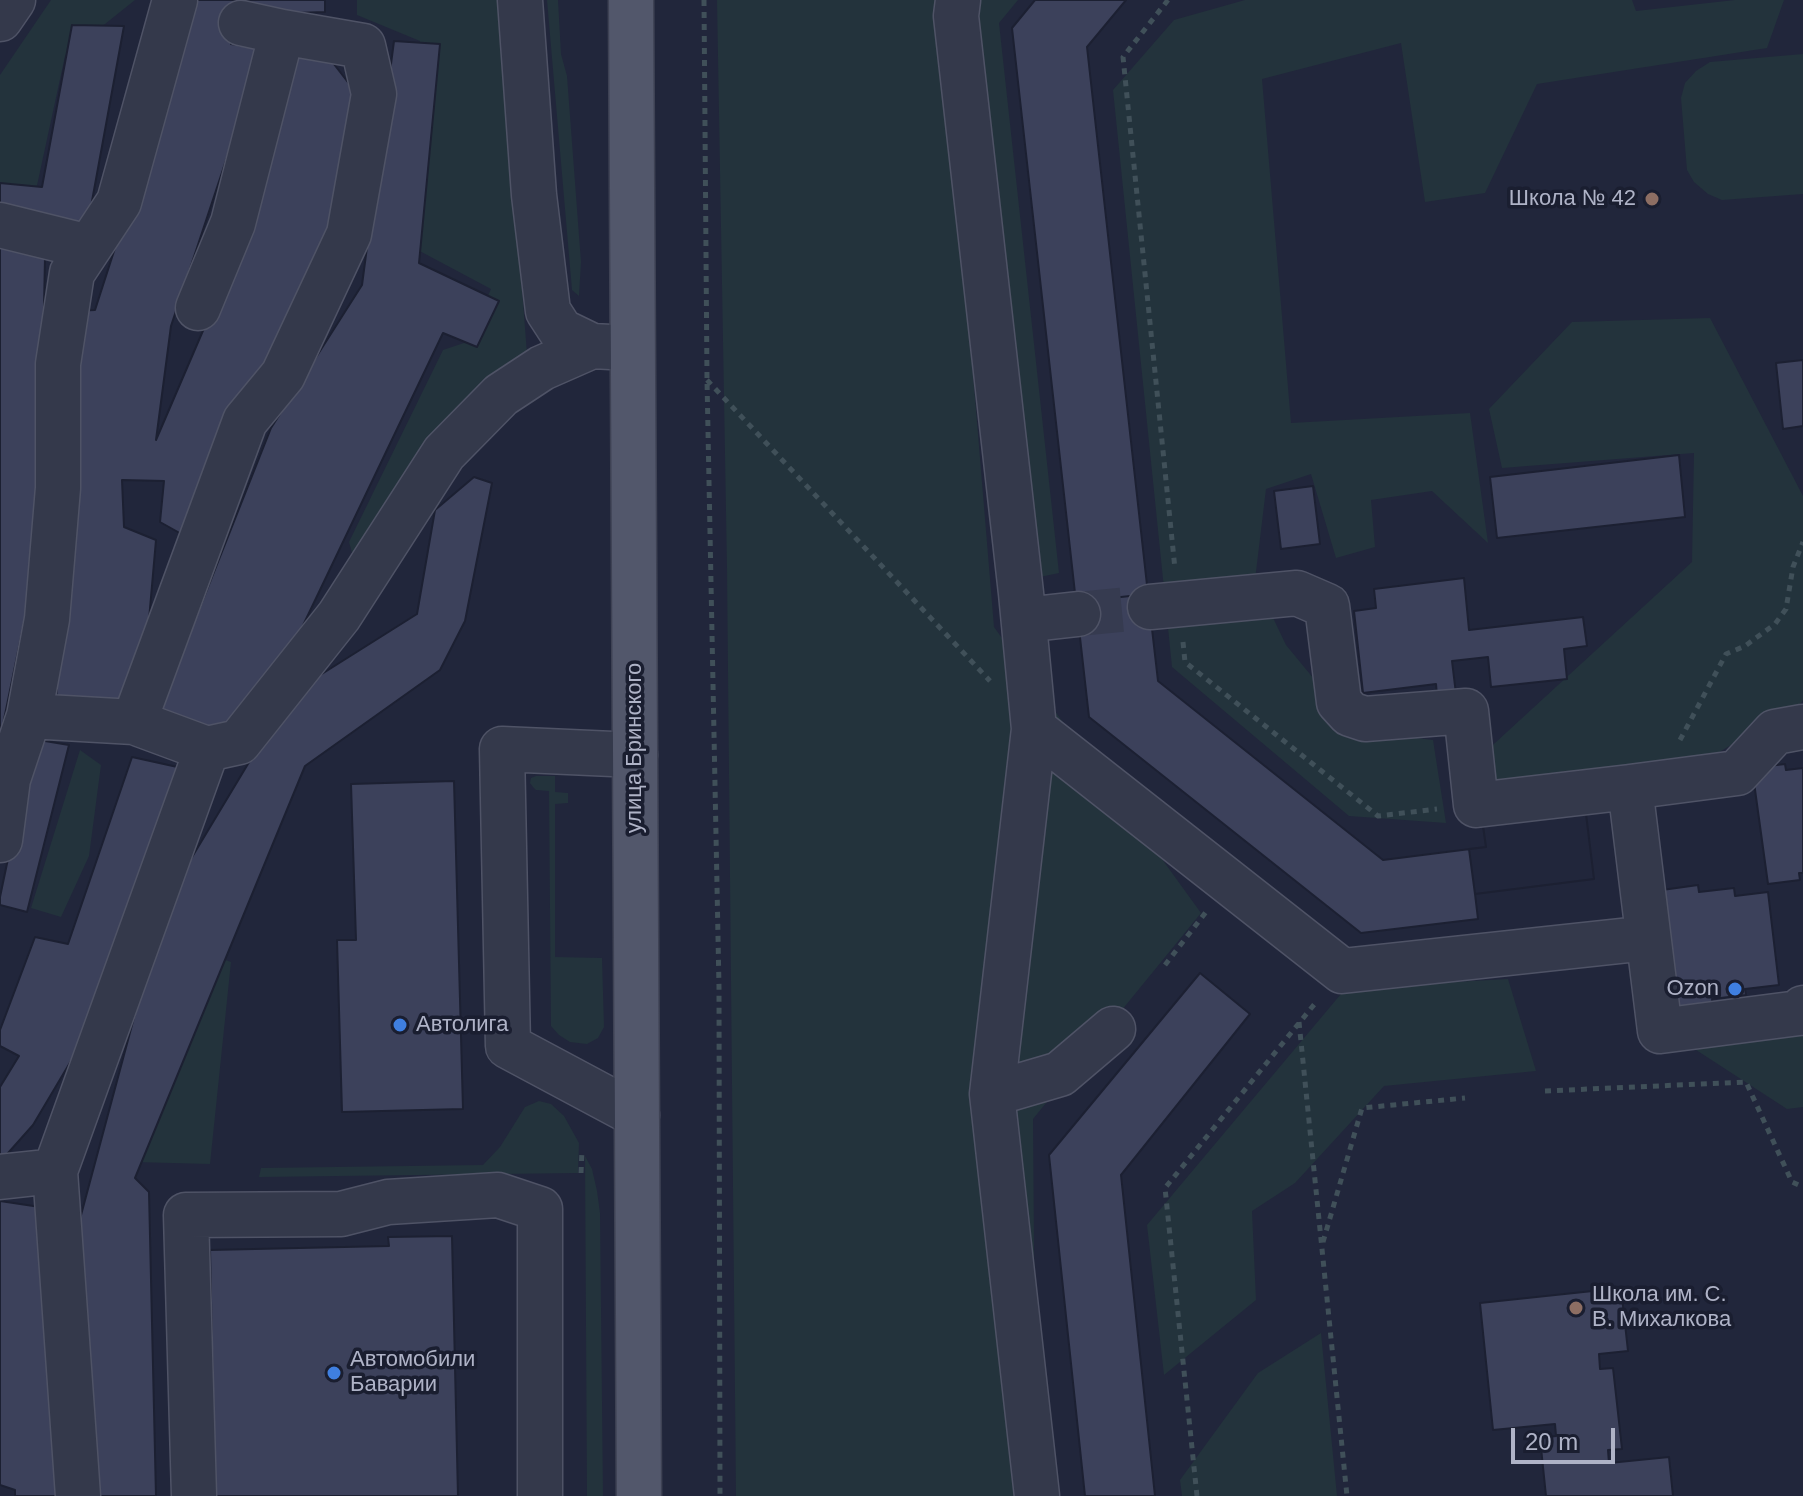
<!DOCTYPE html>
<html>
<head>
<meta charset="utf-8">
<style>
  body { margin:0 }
  #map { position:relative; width:1803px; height:1496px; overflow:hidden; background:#21263b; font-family:Arial,sans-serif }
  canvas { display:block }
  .scale { position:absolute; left:1511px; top:1428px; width:104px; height:36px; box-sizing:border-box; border:4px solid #afb3c7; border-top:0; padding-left:10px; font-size:24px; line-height:28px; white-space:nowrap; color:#afb3c7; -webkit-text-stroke:6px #1a1e30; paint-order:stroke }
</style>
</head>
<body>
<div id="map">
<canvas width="1803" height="1496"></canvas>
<div class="scale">20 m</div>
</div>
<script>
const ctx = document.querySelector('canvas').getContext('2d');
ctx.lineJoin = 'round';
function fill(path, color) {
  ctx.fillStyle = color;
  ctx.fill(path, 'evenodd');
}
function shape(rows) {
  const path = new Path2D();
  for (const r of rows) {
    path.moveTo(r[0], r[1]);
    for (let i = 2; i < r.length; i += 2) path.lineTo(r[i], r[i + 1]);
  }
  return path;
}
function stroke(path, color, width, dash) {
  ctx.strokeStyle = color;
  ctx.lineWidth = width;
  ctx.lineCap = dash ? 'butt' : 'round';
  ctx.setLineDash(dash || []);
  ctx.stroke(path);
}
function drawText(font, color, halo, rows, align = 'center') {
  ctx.font = font + ' Arial,sans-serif';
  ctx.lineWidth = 7;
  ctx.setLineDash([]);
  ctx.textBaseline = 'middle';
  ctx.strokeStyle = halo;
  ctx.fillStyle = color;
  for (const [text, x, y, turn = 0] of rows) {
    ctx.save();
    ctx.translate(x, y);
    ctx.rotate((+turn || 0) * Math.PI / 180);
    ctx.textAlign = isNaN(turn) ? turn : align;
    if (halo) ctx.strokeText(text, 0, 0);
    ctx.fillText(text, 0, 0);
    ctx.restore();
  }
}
const green = shape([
  [51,0,135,0,65,56,36,190,0,191,0,75],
  [357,0,500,0,527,354,353,556,349,542,443,350,467,342,491,289,414,248,420,41,357,15],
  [547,0,558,0,561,54,567,76,581,262,579,296,572,290],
  [717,0,942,0,994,627,1201,913,1033,1119,1036,1496,736,1496,727,568],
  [973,0,1018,0,999,23,1059,573,1035,578],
  [1245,0,1632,0,1636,11,1735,0,1784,0,1767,48,1537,84,1485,193,1425,202,1401,43,1262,79,1291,423,1470,413,1488,543,1432,491,1371,500,1375,547,1336,558,1311,474,1266,489,1255,580,1286,645,1356,730,1433,740,1446,823,1349,816,1172,667,1113,90,1174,20],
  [1803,54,1803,194,1722,200,1708,194,1694,182,1687,170,1681,98,1685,83,1696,71,1710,62],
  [1710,318,1803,496,1803,700,1801,703,1676,778,1492,796,1483,754,1692,562,1694,453,1502,468,1489,409,1572,322],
  [80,750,101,765,89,856,61,917,31,908],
  [536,776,555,776,555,792,568,793,568,803,555,804,555,957,602,958,604,1027,598,1038,587,1044,570,1042,559,1035,551,1026,549,791,536,790,533,787,530,783,531,778],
  [180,943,231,962,210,1164,134,1162],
  [1508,979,1536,1071,1384,1086,1295,1183,1252,1211,1256,1300,1164,1375,1147,1225,1346,988],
  [1803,997,1803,1107,1787,1109,1690,1046],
  [539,1101,551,1104,564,1116,579,1143,578,1173,259,1177,261,1168,483,1165,500,1147,525,1107],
  [585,1156,592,1169,597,1191,600,1213,603,1496,587,1496],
  [1321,1333,1337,1496,1182,1496,1180,1480,1258,1373]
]);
const building = shape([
  [195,0,325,0,325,12,233,15,231,44,263,49,171,326,156,440,257,205,291,50,330,59,364,103,334,247,185,536,160,522,164,481,122,480,124,527,156,540,146,654,123,703,56,706,73,311,95,310,195,0],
  [1035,0,1126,0,1087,47,1148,594,1076,602,1012,28,1035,0],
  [72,25,124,26,88,223,0,210,0,183,42,187,72,25],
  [394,41,440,44,419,263,499,301,477,347,443,333,297,638,236,729,215,736,157,716,271,428,362,285,394,41],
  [0,245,45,258,39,550,0,739,0,245],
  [1803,360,1803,426,1783,429,1776,363,1803,360],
  [1679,455,1685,517,1497,538,1490,477,1679,455],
  [474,477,492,483,465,621,440,670,305,766,135,1178,149,1192,156,1496,94,1496,77,1230,165,902,290,694,417,614,435,510,474,477],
  [1313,486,1320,544,1281,549,1274,491,1313,486],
  [1464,578,1469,630,1583,617,1587,646,1564,649,1567,679,1491,687,1488,657,1452,661,1456,694,1437,696,1436,684,1363,693,1354,611,1376,608,1374,589,1464,578],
  [1148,594,1158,681,1383,860,1486,847,1483,826,1586,814,1594,879,1475,894,1478,919,1361,933,1089,717,1076,602,1148,594],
  [33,739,69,745,27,912,0,905,0,897,33,739],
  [132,757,191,770,103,1007,33,1125,0,1162,0,1087,19,1056,0,1046,0,1030,35,937,68,944,132,757],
  [1785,764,1786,770,1803,768,1803,873,1799,873,1800,880,1768,884,1752,768,1785,764],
  [454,781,463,1109,342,1112,337,940,356,940,351,784,454,781],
  [1586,814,1594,879,1475,894,1469,849,1486,847,1483,826,1586,814],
  [1698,885,1699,892,1734,888,1735,896,1768,892,1779,985,1745,989,1746,995,1712,999,1713,1007,1677,1011,1662,890,1698,885],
  [1200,973,1250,1014,1121,1175,1155,1496,1085,1496,1049,1155,1200,973],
  [0,1201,40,1207,65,1496,15,1496,15,1490,0,1485,0,1201],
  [452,1236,458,1496,215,1496,210,1250,389,1246,388,1237,452,1236],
  [1621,1288,1628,1351,1599,1354,1600,1369,1613,1368,1622,1449,1608,1450,1609,1463,1669,1457,1673,1496,1546,1496,1540,1438,1556,1436,1555,1424,1493,1430,1480,1303,1621,1288]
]);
const minorTunnel = shape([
  [1078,614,1150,607]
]);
const path = shape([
  [704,0,707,380,719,987,720,1496],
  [1168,0,1123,57,1175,569],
  [707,380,990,681],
  [1183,642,1185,662,1378,816,1437,809],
  [1680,740,1726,654,1745,646,1775,624,1786,609,1793,567,1803,542],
  [1165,965,1206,912],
  [1299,1022,1347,1496],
  [1545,1091,1746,1082,1792,1182,1803,1187],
  [581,1173,582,1150],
  [1323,1242,1362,1108,1465,1098],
  [1197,1496,1165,1188,1317,1001]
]);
const minor = shape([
  [175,0,119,202,72,273,58,364,58,488,47,619,29,716,134,722,207,749],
  [520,0,534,195,548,311,561,331,592,346,611,347],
  [958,0,956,16,1021,593,1034,729,992,1094,1037,1496],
  [0,19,13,0],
  [241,23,282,32],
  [0,225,89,247],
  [1150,607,1297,593,1327,606,1339,702,1350,714,1365,719,1466,711,1476,805,1630,787,1660,1031,1799,1013,1803,1008],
  [1024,620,1078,614],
  [134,722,245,421,283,375,349,234,374,94,363,46,282,32,233,223,198,308],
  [1034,729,1342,971,1648,938],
  [635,755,502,749,508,1046,637,1115],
  [0,778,8,779,29,716],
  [1630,787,1737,773,1775,732,1803,727],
  [0,840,8,779],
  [992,1094,1060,1074,1113,1029],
  [0,1177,55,1171],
  [78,1496,55,1171,207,749,239,742,339,616,444,453,501,395,542,368,592,346],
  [194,1496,186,1215,341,1214,388,1202,498,1195,540,1209,540,1496]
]);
const major = shape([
  [631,0,639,1496]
]);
const markers = [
  [1652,199,8,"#8d6e63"],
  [1735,989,8,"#3f7fe0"],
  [400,1025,8,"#3f7fe0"],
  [1576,1308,8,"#8d6e63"],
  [334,1373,8,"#3f7fe0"]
];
const poiNames = [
  ["Школа № 42",1636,199,"right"],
  ["Ozon",1719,989,"right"],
  ["Автолига",416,1025],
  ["Школа им. С.",1592,1295],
  ["В. Михалкова",1592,1320],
  ["Автомобили",350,1360],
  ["Баварии",350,1385]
];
const streetNames = [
  ["улица Бринского",635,748,-90]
];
fill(green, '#23333c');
fill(building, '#3c415b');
stroke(building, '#1c2032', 2);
stroke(minorTunnel, '#363b50', 44, [44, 22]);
stroke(minor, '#4f5366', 47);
stroke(major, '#3e4254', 47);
stroke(path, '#405059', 5, [6, 6]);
stroke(minor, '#34394b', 44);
stroke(major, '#52576b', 44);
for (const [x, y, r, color] of markers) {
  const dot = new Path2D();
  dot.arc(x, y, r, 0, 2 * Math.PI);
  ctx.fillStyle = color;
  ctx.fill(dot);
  stroke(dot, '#1a1e30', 3);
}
drawText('22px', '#afb3c7', '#1a1e30', poiNames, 'left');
drawText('22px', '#afb3c7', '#1a1e30', streetNames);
</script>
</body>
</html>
